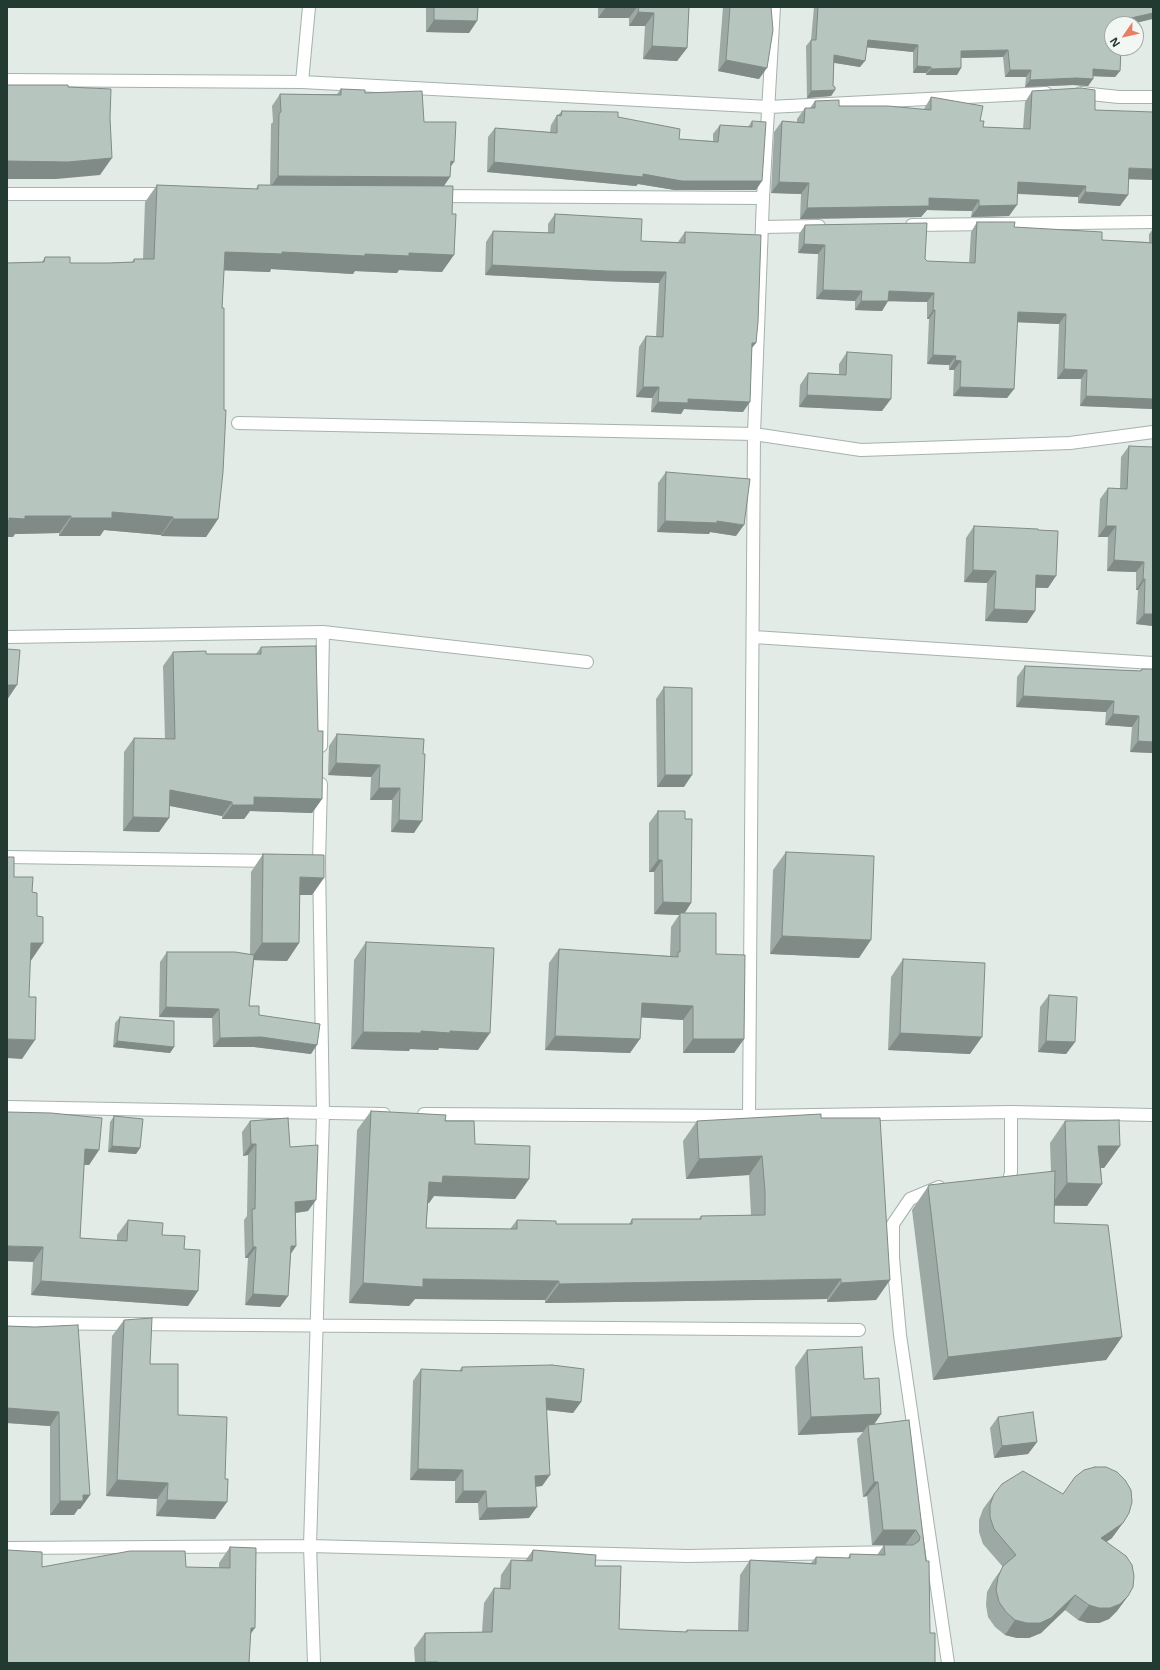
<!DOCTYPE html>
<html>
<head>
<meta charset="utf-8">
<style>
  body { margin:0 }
  #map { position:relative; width:1160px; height:1670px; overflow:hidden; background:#e2ebe6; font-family:"Open Sans",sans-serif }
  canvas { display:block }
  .frame { position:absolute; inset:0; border:8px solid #233a33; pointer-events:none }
  .north { position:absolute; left:1104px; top:16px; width:40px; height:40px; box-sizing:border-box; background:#f2f7f4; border:1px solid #9faba7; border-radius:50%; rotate:236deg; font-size:11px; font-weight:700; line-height:16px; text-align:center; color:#233a33 }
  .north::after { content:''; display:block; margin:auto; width:14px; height:18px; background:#e77f64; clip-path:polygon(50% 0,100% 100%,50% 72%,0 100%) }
</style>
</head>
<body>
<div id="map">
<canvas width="1160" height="1670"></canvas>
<div class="frame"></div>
<div class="north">N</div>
</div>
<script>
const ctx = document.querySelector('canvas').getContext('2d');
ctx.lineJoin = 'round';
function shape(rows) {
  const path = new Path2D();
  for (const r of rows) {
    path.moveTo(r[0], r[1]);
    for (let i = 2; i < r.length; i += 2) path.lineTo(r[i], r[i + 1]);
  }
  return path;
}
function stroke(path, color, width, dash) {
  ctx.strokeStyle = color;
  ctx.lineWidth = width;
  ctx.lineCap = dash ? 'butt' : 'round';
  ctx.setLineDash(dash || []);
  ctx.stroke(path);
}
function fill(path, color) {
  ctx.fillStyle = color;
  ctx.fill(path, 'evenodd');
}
const minor = shape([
  [309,7,302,82,769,107,1046,93],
  [7,80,302,82],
  [1081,93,1119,97,1153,97],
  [7,194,166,194],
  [436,196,763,198],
  [912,225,1153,222],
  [762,227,819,226],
  [238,423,754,434,861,450,1070,443,1153,432],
  [7,637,323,632,587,662],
  [754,637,1153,663],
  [321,746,323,632],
  [7,857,274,861],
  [7,1107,384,1114],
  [424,1114,749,1116,1011,1112,1153,1115],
  [749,1116,754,434,763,198,774,7],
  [999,1186,1004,1186,1009,1181,1011,1172,1011,1112],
  [939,1187,910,1199,893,1224,893,1258,900,1335,948,1663],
  [7,1323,859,1330],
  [7,1548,310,1546,688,1556,896,1552],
  [314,1663,310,1546,323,1114,319,862,321,784]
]);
const wall = shape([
  [426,7,478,7,477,21,469,33,426,32],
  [598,7,689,7,687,48,677,61,643,59,645,26,629,26,629,18,598,18],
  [723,7,771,7,759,79,718,71],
  [814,7,1153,7,1153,18,1152,19,1131,24,1125,56,1121,56,1120,71,1115,77,1093,76,1093,79,1088,86,1073,85,1025,87,1026,77,1005,77,1003,57,961,58,961,68,957,75,926,75,926,73,913,73,913,52,867,47,860,67,834,63,833,86,835,90,831,96,807,98,806,46,811,40],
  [341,89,365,93,424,122,450,167,450,177,443,186,442,272,399,270,397,273,355,271,353,274,271,269,270,272,224,270,222,308,218,519,206,537,161,536,161,535,104,530,100,536,59,536,59,533,15,534,13,537,7,537,7,263,42,262,45,257,70,263,109,263,132,262,134,259,143,259,145,202,157,185,256,189,258,185,270,185,271,124,273,122,272,106,280,94,337,94],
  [1032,91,1095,110,1128,179,1120,206,1078,203,1078,197,1017,194,1009,216,971,217,972,211,927,210,921,217,800,219,801,194,771,193,774,132,782,121,797,122,797,119,805,108,810,108,815,101,839,106,924,109,931,97,980,121,983,127,1023,129,1025,102],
  [562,111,618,117,679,139,713,141,713,134,720,125,748,127,752,121,756,190,675,190,638,184,636,186,487,172,488,137,495,128,550,132,551,125,557,115,558,115],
  [555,214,641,241,678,242,685,232,752,349,743,412,684,409,681,414,651,412,652,398,636,397,639,347,646,336,656,337,659,283,600,281,485,275,486,242,493,231,548,233,548,224],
  [977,222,1014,227,1102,240,1149,242,1149,234,1153,229,1153,409,1080,406,1081,379,1057,379,1059,324,1017,322,1014,389,1007,398,953,396,954,370,949,370,949,365,927,364,929,319,927,319,927,302,888,301,882,311,855,310,855,301,816,299,818,254,798,253,799,234,805,225,925,259,927,261,969,263,971,232],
  [847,352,882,411,799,407,800,385,808,373,839,374,839,364],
  [1129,446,1153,626,1136,624,1138,590,1136,590,1136,572,1107,571,1108,537,1098,537,1100,499,1108,488,1120,489,1121,457],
  [666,472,736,536,710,532,709,534,657,532,658,483],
  [974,526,1038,530,1048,588,1036,588,1035,611,1027,623,985,621,987,583,964,582,966,538],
  [261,647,318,731,322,799,312,813,250,811,244,819,222,819,222,816,170,806,169,818,159,832,123,831,124,752,134,738,165,739,163,666,173,652,206,654,256,654],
  [1025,666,1140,671,1142,669,1153,669,1153,753,1130,752,1132,727,1105,725,1106,712,1016,707,1017,677],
  [664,687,684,787,657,787,656,699],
  [337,734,424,739,414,833,391,832,392,800,370,800,371,777,328,775,329,746],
  [658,811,685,819,691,903,685,913,716,954,744,1039,734,1053,683,1053,683,1020,641,1017,630,1053,545,1050,549,963,559,949,670,956,671,927,679,915,654,914,654,872,649,872,649,823],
  [786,852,859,958,770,954,773,870],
  [263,854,312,895,300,895,299,943,287,961,254,960,249,1006,259,1015,311,1054,254,1047,213,1047,212,1018,159,1017,160,962,167,952,250,954,251,872],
  [366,942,478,1050,439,1048,438,1050,410,1049,409,1051,351,1049,354,960],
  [903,959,970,1054,888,1050,891,977],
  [1049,995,1075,1042,1066,1054,1038,1052,1040,1007],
  [120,1017,174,1047,170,1053,113,1047,115,1023],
  [371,1111,445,1121,475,1144,529,1179,515,1199,434,1196,429,1203,428,1203,426,1228,510,1229,517,1220,556,1224,629,1224,632,1219,699,1219,701,1216,751,1215,749,1175,686,1179,683,1141,697,1121,821,1118,890,1280,876,1300,827,1302,827,1299,545,1303,545,1300,415,1299,409,1306,349,1303,357,1130],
  [7,1112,99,1150,89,1165,84,1165,80,1238,117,1241,117,1235,128,1220,162,1235,184,1249,188,1306,31,1295,33,1262],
  [114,1116,140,1148,136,1154,108,1152,110,1122],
  [250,1121,290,1147,308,1211,296,1213,296,1246,291,1254,288,1296,280,1307,245,1305,248,1258,245,1258,244,1220,247,1216,248,1155,243,1156,242,1132],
  [1065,1121,1120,1146,1104,1168,1101,1168,1102,1184,1087,1206,1054,1206,1054,1223,1122,1337,1106,1360,933,1380,912,1210,929,1185,1051,1172,1050,1143],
  [124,1320,150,1364,178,1415,215,1519,156,1516,157,1499,106,1496,112,1336],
  [7,1326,35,1327,90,1495,80,1509,78,1509,74,1515,50,1515,50,1426,7,1423],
  [807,1350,864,1379,881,1414,874,1424,909,1420,930,1633,935,1663,415,1663,414,1648,425,1633,482,1632,484,1603,494,1588,500,1589,501,1575,511,1560,525,1561,533,1550,595,1566,619,1629,685,1632,687,1630,738,1630,740,1575,750,1560,811,1563,816,1557,848,1558,850,1554,877,1555,884,1545,886,1545,872,1545,867,1496,863,1497,857,1439,863,1432,798,1435,795,1367],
  [462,1367,581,1402,573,1413,546,1410,550,1475,542,1486,536,1487,529,1518,479,1520,478,1503,455,1503,455,1481,410,1480,413,1381,421,1369,459,1371],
  [998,1417,1037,1442,1028,1454,994,1458,990,1428],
  [994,1494,1112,1538,1106,1542,1128,1596,1117,1611,1109,1619,1099,1623,1088,1623,1078,1620,1065,1610,1041,1633,1029,1638,1017,1638,1005,1635,995,1627,988,1617,986,1605,987,1592,993,1581,1003,1567,983,1544,979,1532,979,1520,983,1509],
  [230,1547,250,1634,42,1567,219,1568,219,1563]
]);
const shadedWall = shape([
  [606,7,637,7,629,18,598,18],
  [638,12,654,13,645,26,629,26],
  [1153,13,1153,18,1152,19,1131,24,1131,18],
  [434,20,477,21,469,33,426,32],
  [868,40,918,45,913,52,863,47],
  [652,46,687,48,677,61,643,59],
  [1121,49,1130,50,1125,56,1117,56],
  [1008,50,1003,57,956,58,961,51],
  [834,55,865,61,860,67,830,62],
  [726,60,767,68,759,79,718,71],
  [917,66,931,67,926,73,913,73],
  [961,68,957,75,926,75,931,69],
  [1093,69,1120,71,1115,77,1088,76],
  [1010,70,1031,70,1026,77,1005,77],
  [1077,78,1093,79,1088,86,1073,85,1025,87,1030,80],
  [835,90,831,96,807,98,811,91],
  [112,158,100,175,56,179,7,179,7,161],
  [451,161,454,162,446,173],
  [494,162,643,174,762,181,756,190,675,190,638,184,636,186,487,172],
  [1129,168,1153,169,1153,180,1121,179],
  [278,176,450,177,442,189,270,188],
  [779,182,809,183,801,194,771,193],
  [1018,182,1086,186,1078,197,1010,193],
  [1085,192,1128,195,1120,206,1078,203],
  [929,198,979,200,972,211,927,210,921,217,800,219,807,208],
  [1017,205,1009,216,971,217,979,206],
  [804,244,825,245,818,254,798,253],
  [225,252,282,252,365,254,409,253,454,255,442,272,399,270,397,273,355,271,353,274,271,269,270,272,212,270],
  [492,265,666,272,659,283,600,281,485,275],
  [823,290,862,291,855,301,816,299],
  [889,291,934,293,927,302,882,301],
  [861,301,888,301,882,311,855,310],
  [933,310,935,310,929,319,927,319],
  [1018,312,1066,314,1059,324,1011,322],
  [752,343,756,343,748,353],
  [933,355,956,356,949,365,927,364],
  [955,360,961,361,954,370,949,370],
  [1064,369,1087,370,1081,379,1057,379],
  [643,387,659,387,652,398,636,397],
  [960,387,1014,389,1007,398,953,396],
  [807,395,891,399,882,411,799,407],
  [1086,396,1153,399,1153,409,1080,406],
  [688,399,750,402,743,412,684,409,681,414,651,412,658,402],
  [112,512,173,517,161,535,104,530,100,536,59,536,71,518],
  [25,516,71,516,59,533,15,534,13,537,7,537,7,520,9,518],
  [173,519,218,519,206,537,161,536],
  [665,521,717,521,744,525,736,536,710,532,709,534,657,532],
  [1106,526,1116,526,1108,537,1098,537],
  [1114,560,1144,562,1136,572,1107,571],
  [973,570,996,571,987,583,964,582],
  [1036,575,1056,576,1048,588,1028,587],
  [1143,579,1145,579,1138,590,1136,590],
  [994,609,1035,611,1027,623,985,621],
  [1144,614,1153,614,1153,626,1136,624],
  [7,685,17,685,7,700],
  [1023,696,1114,701,1106,712,1016,707],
  [1113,714,1139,716,1132,727,1105,725],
  [1138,741,1153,742,1153,753,1130,752],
  [336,763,380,765,371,777,328,775],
  [665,775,692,775,684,787,657,787],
  [379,788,400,788,392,800,370,800],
  [170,790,232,802,222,816,160,804],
  [254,797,322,799,312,813,250,811,244,819,222,819,232,805],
  [133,817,169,818,159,832,123,831],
  [399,820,422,821,414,833,391,832],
  [658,860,662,860,654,872,649,872],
  [300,877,324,878,312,895,288,895],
  [663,902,691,903,683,915,680,913,679,915,654,914],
  [782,936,871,940,859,958,770,954],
  [31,943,43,943,30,962],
  [262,943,299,943,287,961,250,960],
  [642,1003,693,1006,683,1020,633,1017],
  [166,1007,219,1009,212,1018,159,1017],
  [421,1031,450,1031,490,1033,478,1050,439,1048,438,1050,410,1049,409,1051,351,1049,363,1032],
  [900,1033,982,1037,970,1054,888,1050],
  [555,1036,640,1039,630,1053,545,1050],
  [261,1037,317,1045,311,1054,254,1047,213,1047,220,1038],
  [7,1039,35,1040,22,1059,7,1058],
  [693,1039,744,1039,734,1053,683,1053],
  [117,1041,174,1047,170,1053,113,1047],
  [1046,1041,1075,1042,1066,1054,1038,1052],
  [251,1144,256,1144,248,1155,243,1156],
  [112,1146,140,1148,136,1154,108,1152],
  [1098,1146,1120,1146,1104,1168,1082,1169],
  [85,1149,99,1150,89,1165,75,1164],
  [762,1156,749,1175,686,1179,699,1159],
  [443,1176,529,1179,515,1199,434,1196,429,1203,415,1202,429,1182],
  [1067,1183,1102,1184,1087,1206,1051,1205],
  [316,1200,308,1211,287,1214,295,1202],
  [7,1246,43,1247,33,1262,7,1261],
  [291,1246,296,1246,288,1257],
  [253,1247,256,1247,248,1258,245,1258],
  [423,1279,559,1281,545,1300,415,1299,409,1306,349,1303,363,1283],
  [841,1279,827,1299,545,1303,559,1284],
  [890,1280,876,1300,827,1302,841,1283],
  [41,1281,198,1291,188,1306,31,1295],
  [253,1294,288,1296,280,1307,245,1305],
  [1122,1337,1106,1360,933,1380,948,1357],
  [546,1398,581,1402,573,1413,538,1409],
  [7,1408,59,1412,50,1426,7,1423],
  [881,1414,869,1432,868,1425,863,1432,798,1435,811,1417],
  [1037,1442,1028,1454,994,1458,1002,1446],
  [418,1469,463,1470,455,1481,410,1480],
  [550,1475,542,1486,527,1487,535,1476],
  [117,1480,168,1483,157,1499,106,1496],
  [874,1482,878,1482,867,1496,863,1497],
  [463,1491,486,1491,478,1503,455,1503],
  [83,1495,90,1495,80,1509,78,1509,74,1515,50,1515,60,1501],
  [167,1500,227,1502,215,1519,156,1516],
  [537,1507,529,1518,479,1520,487,1508],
  [1123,1523,1112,1538,1091,1553,1101,1538],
  [883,1530,916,1530,905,1545,872,1545],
  [1075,1595,1065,1610,1041,1633,1029,1638,1017,1638,1005,1635,1015,1620],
  [1128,1596,1117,1611,1109,1619,1099,1623,1088,1623,1078,1620,1089,1605],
  [251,1628,255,1628,243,1644],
  [425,1662,438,1662,438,1663,425,1663]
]);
const building = shape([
  [434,7,478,7,477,21,434,20,434,7],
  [639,7,689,7,687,48,652,46,654,13,638,12,639,7],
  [730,7,771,7,773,30,767,68,726,60,730,7],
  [818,7,1153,7,1153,13,1131,18,1131,24,1112,24,1112,48,1130,48,1130,50,1121,49,1120,71,1093,69,1093,79,1077,78,1030,80,1031,70,1010,70,1008,50,961,51,961,68,931,69,931,67,917,66,918,45,868,40,865,61,834,55,833,86,835,87,835,90,811,91,811,40,816,40,818,7],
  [7,85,68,85,68,87,111,89,110,118,112,158,68,162,7,161,7,85],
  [1081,88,1095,90,1095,110,1153,112,1153,169,1129,168,1128,195,1085,192,1086,186,1018,182,1017,205,979,206,979,200,929,198,929,206,807,208,809,183,779,182,782,121,804,123,805,108,815,108,815,101,839,100,839,106,888,106,931,110,931,97,983,106,980,121,984,121,983,127,1030,129,1032,91,1081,88],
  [341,89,365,90,365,93,422,91,424,122,456,122,454,162,451,161,450,177,278,176,279,113,281,112,280,94,341,95,341,89],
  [562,111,618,112,618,117,680,129,679,139,718,142,720,125,752,127,752,121,766,122,762,181,682,181,643,174,643,177,494,162,495,128,557,133,557,115,561,116,562,111],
  [157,185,258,189,258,185,453,186,452,214,456,214,454,255,409,253,409,256,365,254,365,256,282,252,282,254,225,252,222,308,224,308,224,410,226,410,223,472,218,519,173,519,173,517,112,512,112,518,71,518,71,516,25,516,25,519,9,518,9,521,7,520,7,263,44,262,45,257,70,257,70,263,109,263,134,262,134,259,154,259,157,185],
  [555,214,642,219,641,241,685,243,685,232,761,235,758,322,756,343,752,343,750,402,688,399,688,403,658,402,659,387,643,387,646,336,663,337,666,272,607,271,492,265,493,231,554,233,555,214],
  [977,222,1015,222,1014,227,1102,232,1102,240,1153,243,1153,399,1086,396,1087,370,1064,369,1066,314,1018,312,1014,389,960,387,961,361,955,360,956,356,933,355,935,310,933,310,934,293,889,291,888,301,861,301,862,291,823,290,825,245,804,244,805,225,927,223,925,259,927,261,975,263,977,222],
  [847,352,892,355,891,399,807,395,808,373,846,375,847,352],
  [1129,446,1153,447,1153,614,1144,614,1145,579,1143,579,1144,562,1114,560,1116,526,1106,526,1108,488,1127,489,1129,446],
  [666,472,750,479,744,525,717,521,717,523,665,521,666,472],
  [974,526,1038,529,1038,530,1058,531,1056,576,1036,575,1035,611,994,609,996,571,973,570,974,526],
  [316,646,318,731,323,731,322,799,254,797,254,805,232,805,232,802,170,790,169,818,133,817,134,738,175,739,173,652,206,651,206,654,261,654,261,647,316,646],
  [7,649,20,650,17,685,7,685,7,649],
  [1025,666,1141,671,1142,669,1153,669,1153,742,1138,741,1139,716,1113,714,1114,701,1023,696,1025,666],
  [664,687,692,688,692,775,665,775,664,687],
  [337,734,424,739,423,754,425,754,422,821,399,820,400,788,379,788,380,765,336,763,337,734],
  [658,811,685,811,685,819,692,819,691,903,663,902,662,860,658,860,658,811],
  [786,852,874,856,871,940,782,936,786,852],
  [263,854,324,855,324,878,300,877,299,943,262,943,263,854],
  [7,857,14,857,14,877,33,877,32,892,37,893,37,916,43,917,43,943,31,943,29,997,36,997,35,1040,7,1039,7,857],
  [680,913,716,913,716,954,745,955,744,1039,693,1039,693,1006,642,1003,640,1039,555,1036,559,949,678,957,678,952,680,952,680,913],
  [366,942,494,948,490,1033,450,1031,450,1033,421,1031,421,1033,363,1032,366,942],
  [167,952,235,952,254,955,249,1006,259,1006,259,1015,320,1024,317,1045,261,1037,220,1038,219,1009,166,1007,167,952],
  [903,959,985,963,982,1037,900,1033,903,959],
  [1049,995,1077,997,1075,1042,1046,1041,1049,995],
  [120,1017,174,1021,174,1047,117,1041,120,1017],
  [371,1111,446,1115,445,1121,474,1121,475,1144,530,1146,529,1179,443,1176,442,1183,429,1182,426,1228,517,1229,517,1220,556,1221,556,1224,632,1224,632,1219,701,1219,701,1216,765,1215,765,1191,762,1156,699,1159,697,1121,821,1114,821,1118,880,1118,890,1280,841,1283,841,1279,559,1284,559,1281,423,1279,423,1287,363,1283,371,1111],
  [7,1112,51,1113,102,1118,99,1150,85,1149,80,1238,127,1241,128,1220,163,1223,162,1235,185,1236,184,1249,200,1250,198,1291,41,1281,43,1247,7,1246,7,1112],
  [114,1116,143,1119,140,1148,112,1146,114,1116],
  [288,1118,290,1147,318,1145,316,1200,295,1202,296,1246,291,1246,288,1296,253,1294,256,1247,253,1247,252,1209,255,1209,256,1144,251,1144,250,1121,288,1118],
  [1119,1120,1120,1146,1098,1146,1102,1184,1067,1183,1065,1121,1119,1120],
  [1055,1171,1054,1223,1108,1225,1122,1337,948,1357,928,1187,929,1185,1055,1171],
  [152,1318,150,1364,178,1364,178,1415,227,1417,225,1479,228,1479,227,1502,167,1500,168,1483,117,1480,124,1320,152,1318],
  [78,1325,90,1495,83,1495,83,1501,60,1501,59,1412,7,1408,7,1326,35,1327,78,1325],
  [862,1347,864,1379,879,1378,881,1414,811,1417,807,1350,862,1347],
  [552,1365,584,1369,581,1402,546,1398,550,1475,535,1476,537,1507,487,1508,486,1491,463,1491,463,1470,418,1469,421,1369,462,1371,462,1367,552,1365],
  [1033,1412,1037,1442,1002,1446,998,1417,1033,1412],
  [909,1420,926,1561,929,1561,930,1633,935,1633,935,1663,438,1663,438,1662,425,1662,425,1633,492,1632,494,1588,510,1589,511,1560,532,1561,533,1550,596,1555,595,1566,621,1566,619,1629,687,1632,687,1630,748,1631,750,1560,816,1564,816,1557,850,1558,850,1554,885,1555,884,1545,913,1545,919,1541,920,1537,916,1530,883,1530,878,1482,874,1482,868,1425,909,1420],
  [1095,1467,1106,1467,1117,1472,1125,1480,1131,1490,1132,1502,1129,1513,1123,1523,1101,1538,1126,1556,1132,1565,1134,1576,1133,1587,1128,1596,1120,1604,1110,1608,1099,1608,1089,1605,1075,1595,1051,1618,1040,1623,1027,1623,1015,1620,1006,1612,999,1602,996,1590,998,1577,1003,1566,1016,1555,994,1529,990,1517,990,1505,994,1494,1002,1484,1023,1471,1063,1494,1075,1477,1084,1470,1095,1467],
  [230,1547,256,1548,255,1628,251,1628,249,1663,7,1663,7,1550,42,1552,42,1567,130,1551,185,1551,186,1567,230,1568,230,1547]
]);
stroke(minor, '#a5b2ad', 14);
stroke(minor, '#fff', 12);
fill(wall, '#9da9a4');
fill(shadedWall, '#808a86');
fill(building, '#b7c5bf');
stroke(building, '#808a86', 1);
</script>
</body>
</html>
